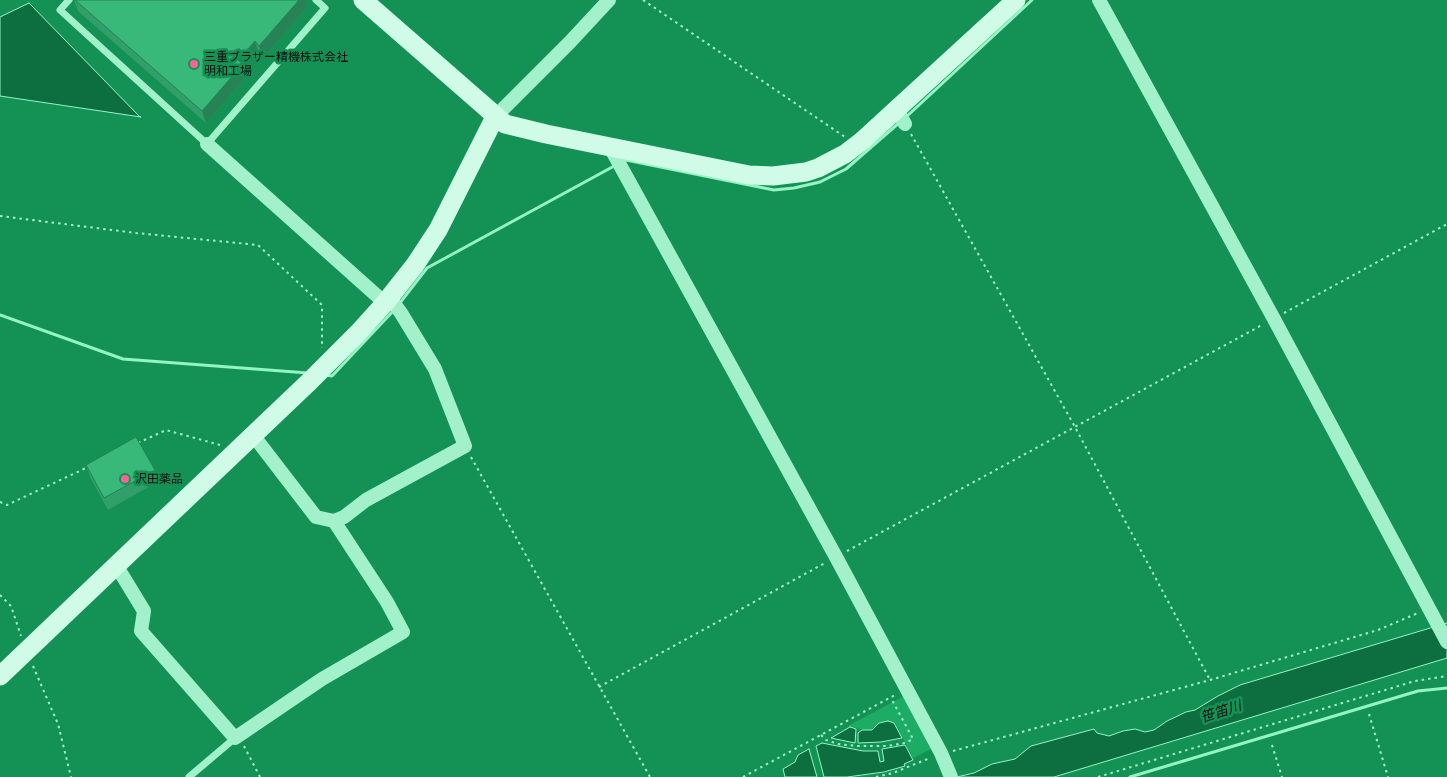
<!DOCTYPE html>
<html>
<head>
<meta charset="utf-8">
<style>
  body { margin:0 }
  canvas { display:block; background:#149255 }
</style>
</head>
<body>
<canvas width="1447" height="777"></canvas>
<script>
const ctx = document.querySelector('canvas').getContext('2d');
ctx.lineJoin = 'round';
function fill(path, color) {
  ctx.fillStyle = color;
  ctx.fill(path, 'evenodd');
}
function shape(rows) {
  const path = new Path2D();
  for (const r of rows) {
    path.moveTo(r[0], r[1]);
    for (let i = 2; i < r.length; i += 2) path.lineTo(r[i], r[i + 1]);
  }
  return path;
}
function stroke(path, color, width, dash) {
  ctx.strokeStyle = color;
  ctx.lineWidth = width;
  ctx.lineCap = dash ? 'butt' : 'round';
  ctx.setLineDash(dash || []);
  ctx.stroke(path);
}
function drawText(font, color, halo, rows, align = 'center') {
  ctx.font = font + ' Mulish,"Noto Sans JP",sans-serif';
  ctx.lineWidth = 5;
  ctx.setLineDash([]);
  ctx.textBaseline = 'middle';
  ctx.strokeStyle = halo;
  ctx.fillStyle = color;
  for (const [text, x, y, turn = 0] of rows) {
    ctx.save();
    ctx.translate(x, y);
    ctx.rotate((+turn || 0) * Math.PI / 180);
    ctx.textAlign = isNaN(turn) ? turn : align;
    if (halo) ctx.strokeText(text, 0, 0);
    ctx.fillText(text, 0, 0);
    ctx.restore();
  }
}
const green = shape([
  [906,695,933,748,913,758,895,723,888,721,878,723,871,730,868,731,848,726]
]);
const water = shape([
  [29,3,140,117,141,117,0,96,0,17,29,3],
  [1447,623,1447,658,1054,777,957,777,974,773,992,764,1015,759,1031,746,1094,729,1097,733,1109,736,1123,731,1135,729,1145,732,1154,730,1167,721,1186,712,1195,710,1218,696,1240,685,1447,623],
  [888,721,894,723,902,738,881,742,858,743,858,733,862,730,872,730,879,723,888,721],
  [850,727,856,729,855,743,831,738,850,727],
  [822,743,863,751,878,751,880,762,884,761,882,749,905,745,913,760,904,764,905,766,884,772,847,777,824,777,816,746,822,743],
  [809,749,817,777,785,777,783,769,795,762,798,755,809,749]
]);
const stream = shape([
  [905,118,1032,0],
  [622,163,626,160,774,190,794,188,820,182,846,169,900,122],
  [399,304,427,268,616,165],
  [0,315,123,359,308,373],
  [325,375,332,376,395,309],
  [1130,777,1418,691,1447,688]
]);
const path = shape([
  [643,0,845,137],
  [911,134,1075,427,1210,680],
  [0,216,136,233,258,245,322,305,322,348],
  [1284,313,1447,224],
  [138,443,166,430,220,445],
  [471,457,650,777],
  [0,502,7,505,88,467],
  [847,551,1262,325],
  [0,595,11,606,21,636],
  [33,666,58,724,71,777],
  [599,687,825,563],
  [1369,714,1388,777],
  [821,735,826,740,838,744,857,746,887,746,905,743,913,739,891,698],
  [1272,745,1282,777],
  [244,746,260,777],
  [953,751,1210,680,1378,630,1418,613],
  [743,777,895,695],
  [876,777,893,773,930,758],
  [1098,777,1415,681,1447,676]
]);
const lane = shape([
  [69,0,60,10,207,144,325,8,316,0],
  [189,777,235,738]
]);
const street = shape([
  [1099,0,1274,319,1447,642],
  [897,109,905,124],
  [495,117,570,42,609,0],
  [207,144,385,303],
  [610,147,836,557,941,753,951,777],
  [253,435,316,517,334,521,344,517,366,500,465,446,435,369,401,313,389,297],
  [116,565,144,611,141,631,235,738,322,679,403,632,387,602,334,521]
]);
const secondary = shape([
  [363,0,505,124,546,134,749,175,773,176,806,172,818,168,845,154,862,141,1016,0],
  [0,676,310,381,358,333,385,303,415,265,438,230,495,117]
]);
const wall = shape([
  [74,0,306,0,308,6,264,57,259,53,245,69,247,76,206,123,78,11],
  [86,465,155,470,159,481,108,510,90,477]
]);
const shadedWall = shape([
  [299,0,306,0,308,6,264,57,259,46],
  [255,41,259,53,245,69,247,76,206,123,202,111,238,60]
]);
const building = shape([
  [75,0,299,0,259,46,255,41,238,60,243,64,202,111,75,0],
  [136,437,155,470,104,498,86,465,136,437]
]);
const markers = [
  [194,64,5,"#ff6297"],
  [125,479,5,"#ff6297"]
];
const poiNames = [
  ["三重ブラザー精機株式会社",204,57],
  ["明和工場",204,71],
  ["沢田薬品",135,479]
];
const waterNames = [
  ["笹笛川",1221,712,-18]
];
fill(green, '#1cac64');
fill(water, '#0d6e40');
stroke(water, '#94f4c3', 1);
stroke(stream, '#94f4c3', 3);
stroke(path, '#a2f1ca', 2, [2.5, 4]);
stroke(lane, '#a2f1ca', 7);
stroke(street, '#a2f1ca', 14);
stroke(secondary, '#d0fce7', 19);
fill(wall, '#309f69');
fill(shadedWall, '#278255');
fill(building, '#38b97a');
stroke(building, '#278255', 1);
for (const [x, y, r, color] of markers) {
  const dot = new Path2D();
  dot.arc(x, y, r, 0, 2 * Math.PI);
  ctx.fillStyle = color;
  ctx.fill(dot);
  stroke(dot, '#149255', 2);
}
drawText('12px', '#111', '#149255', poiNames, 'left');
drawText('italic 14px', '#111', '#149255', waterNames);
</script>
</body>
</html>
